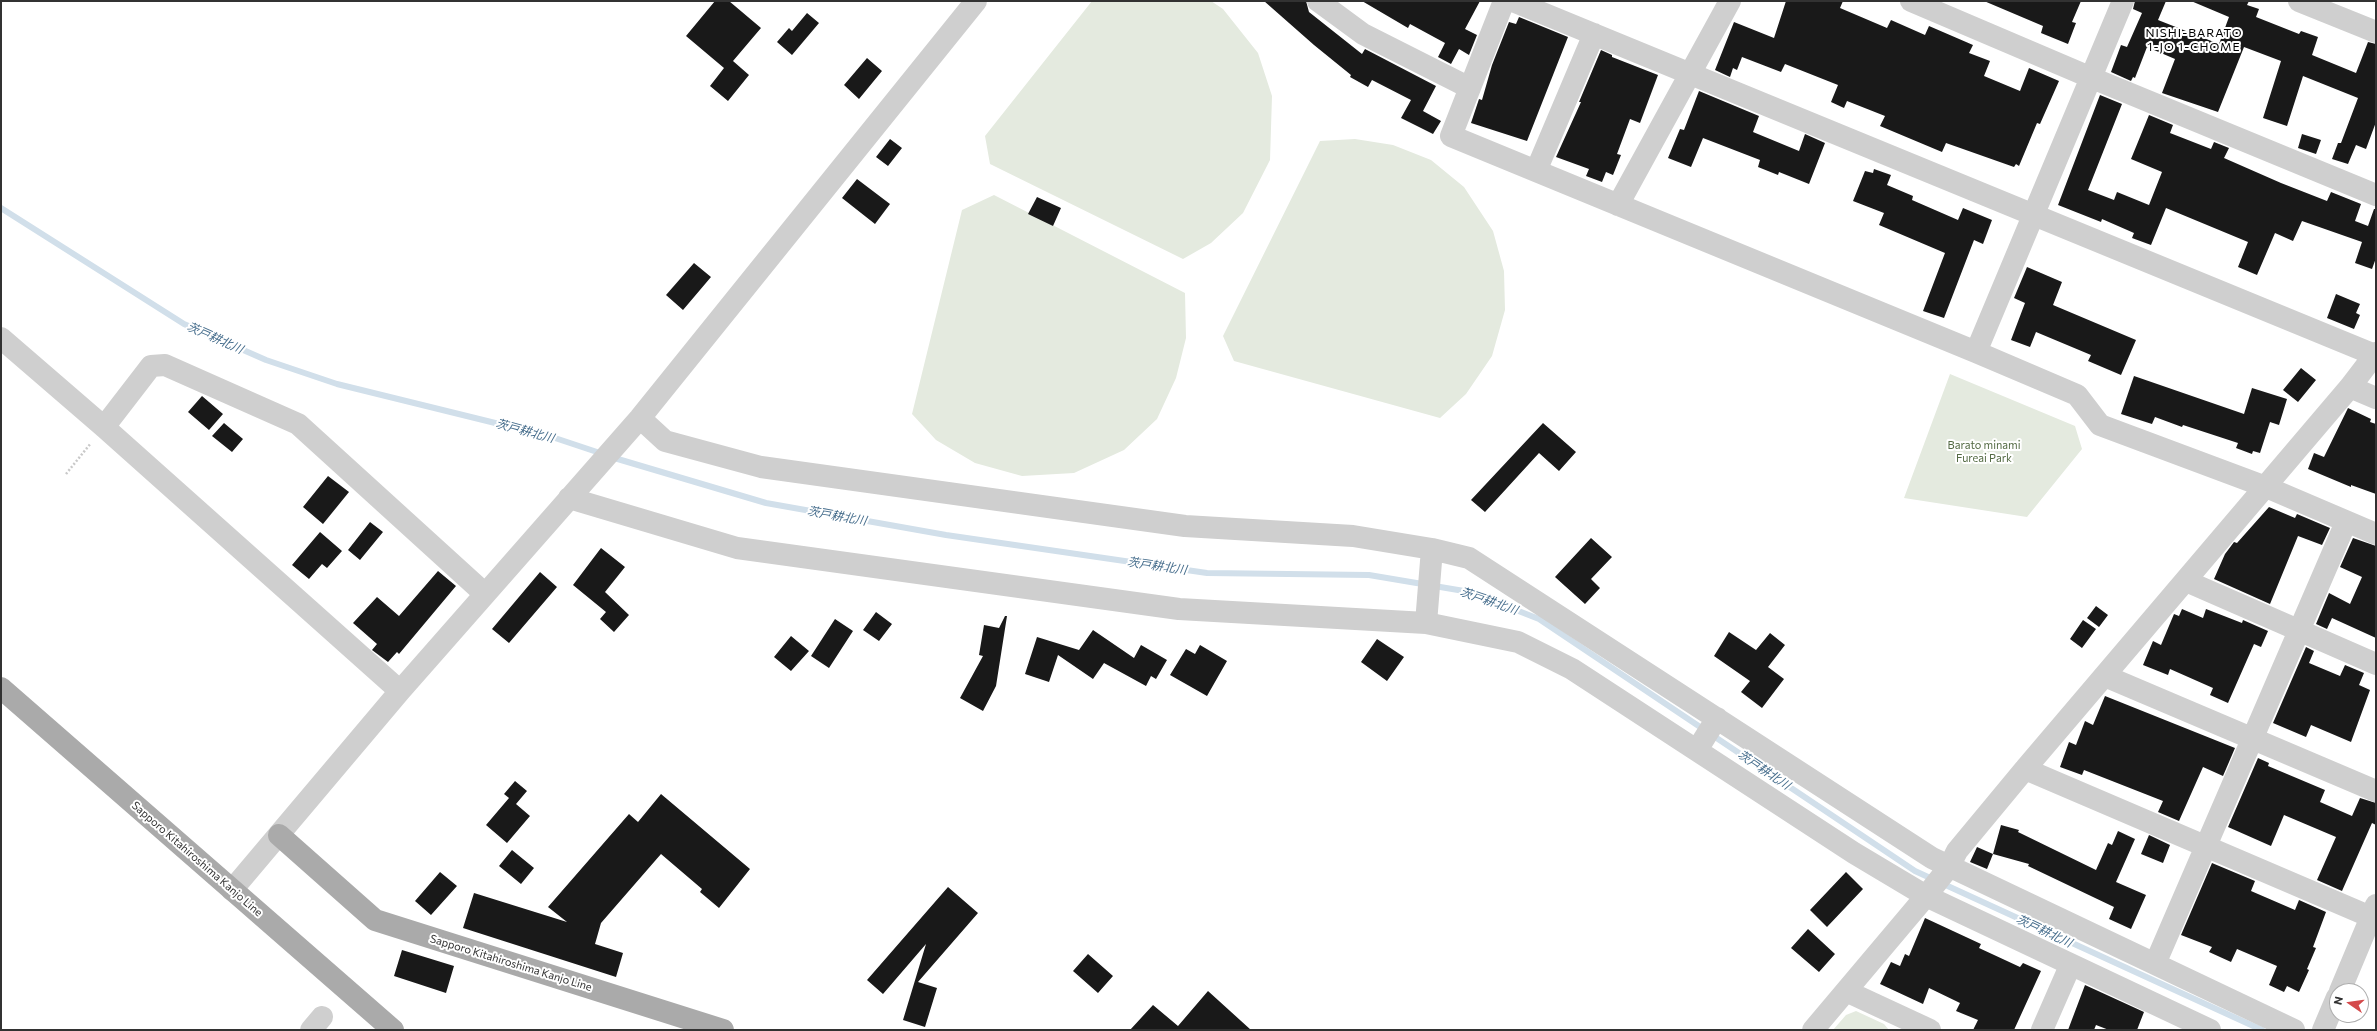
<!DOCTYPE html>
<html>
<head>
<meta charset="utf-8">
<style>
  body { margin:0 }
  #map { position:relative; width:2377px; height:1031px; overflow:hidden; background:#fff; font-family:Commissioner,sans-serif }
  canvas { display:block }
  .frame { position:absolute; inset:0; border:2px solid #323232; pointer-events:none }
  .north { position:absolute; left:2329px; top:983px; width:40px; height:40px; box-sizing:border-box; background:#fff; border:1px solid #adadad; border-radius:50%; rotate:283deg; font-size:11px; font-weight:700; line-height:16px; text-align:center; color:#323232 }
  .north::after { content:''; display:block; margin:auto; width:14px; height:18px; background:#d4494b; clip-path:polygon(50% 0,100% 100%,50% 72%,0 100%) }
</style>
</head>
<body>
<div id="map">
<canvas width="2377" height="1031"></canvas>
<div class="frame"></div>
<div class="north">N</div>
</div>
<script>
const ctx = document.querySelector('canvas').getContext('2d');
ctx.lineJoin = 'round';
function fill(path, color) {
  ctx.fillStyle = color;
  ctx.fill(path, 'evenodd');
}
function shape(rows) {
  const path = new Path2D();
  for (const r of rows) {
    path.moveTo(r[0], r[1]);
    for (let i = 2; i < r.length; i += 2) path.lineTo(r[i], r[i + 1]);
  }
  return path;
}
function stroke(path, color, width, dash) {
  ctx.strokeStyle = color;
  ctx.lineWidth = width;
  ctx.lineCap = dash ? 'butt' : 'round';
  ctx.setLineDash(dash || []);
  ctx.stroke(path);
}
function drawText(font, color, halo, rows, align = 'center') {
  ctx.font = font + ' Commissioner,"Noto Sans JP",sans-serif';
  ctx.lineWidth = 4;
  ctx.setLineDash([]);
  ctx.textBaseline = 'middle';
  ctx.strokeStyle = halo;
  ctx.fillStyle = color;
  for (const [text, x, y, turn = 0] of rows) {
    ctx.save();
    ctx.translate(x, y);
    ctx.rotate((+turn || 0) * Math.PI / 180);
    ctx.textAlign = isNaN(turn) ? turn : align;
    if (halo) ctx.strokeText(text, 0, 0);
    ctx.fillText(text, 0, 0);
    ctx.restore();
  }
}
const green = shape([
  [1092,1,1211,1,1223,9,1258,53,1272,96,1270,160,1243,213,1211,243,1183,259,990,164,985,136],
  [1355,139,1393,145,1431,160,1464,187,1493,231,1504,271,1505,310,1492,356,1466,394,1440,418,1234,361,1223,336,1320,141],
  [994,195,1185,293,1186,338,1176,378,1157,419,1124,450,1074,473,1022,476,975,463,936,440,912,414,962,210],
  [1950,374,2075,426,2082,449,2027,517,1904,498],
  [1856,1011,1884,1024,1889,1030,1833,1030,1846,1015]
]);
const stream = shape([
  [1,208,184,324,266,360,337,384,552,437,603,454],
  [611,457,766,503,946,535,1207,573,1369,575,1470,592,1539,619,1915,871,2262,1030]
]);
const building = shape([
  [715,1,729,1,761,28,733,61,749,75,728,101,710,86,724,68,686,36],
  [1264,1,1306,1,1309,12,1362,54,1365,49,1436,86,1423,111,1441,121,1433,134,1401,118,1411,100,1372,80,1368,87,1350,77,1351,75,1314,45],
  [1362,1,1480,1,1465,29,1477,35,1469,55,1459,49,1451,64,1438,57,1445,43,1410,24,1408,28],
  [1786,1,1843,1,1840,8,1887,28,1891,20,1925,35,1929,26,1973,45,1969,53,1990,61,1984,76,2020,91,2029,68,2059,81,2040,124,2037,123,2019,166,2016,164,2014,167,1946,143,1942,152,1880,126,1885,116,1847,101,1844,108,1831,102,1838,85,1785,64,1781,72,1742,57,1737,70,1733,68,1730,77,1715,70,1734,22,1774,38],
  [1984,1,2081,1,2072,22,2076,23,2068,44,2041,33,2043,26],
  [2135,1,2166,1,2158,20,2219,44,2229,17,2191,1,2249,1,2247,5,2259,9,2256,17,2299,34,2301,31,2318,37,2312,55,2356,73,2368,42,2376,44,2376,122,2366,149,2356,145,2348,164,2332,159,2338,143,2341,143,2358,98,2303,76,2287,126,2263,118,2281,61,2244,47,2218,112,2162,93,2175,59,2147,47,2135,78,2133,77,2131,81,2111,72,2121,45,2127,47,2142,13,2133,9],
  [807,13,819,23,792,55,777,42,789,28,792,31],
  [1519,17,1568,37,1527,141,1471,123,1479,99,1482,100,1492,65,1509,22,1516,24],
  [1601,50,1612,55,1612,57,1658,75,1640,123,1630,119,1617,154,1621,155,1613,175,1606,172,1602,182,1586,176,1589,169,1556,157,1581,102,1579,102],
  [867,58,882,71,859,99,844,85],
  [1699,91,1759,116,1753,132,1799,151,1805,134,1825,143,1809,184,1779,172,1778,175,1758,167,1760,160,1703,138,1691,167,1668,158,1680,129,1684,130],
  [2100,95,2122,104,2088,190,2114,200,2117,192,2149,205,2162,172,2131,159,2149,115,2173,125,2170,133,2211,149,2214,142,2229,148,2224,158,2281,183,2327,201,2331,192,2361,204,2355,221,2368,226,2374,209,2376,209,2376,258,2372,269,2355,263,2362,242,2302,221,2293,241,2275,233,2257,275,2238,267,2248,242,2166,208,2151,245,2132,238,2134,233,2102,219,2101,222,2058,205],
  [2302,134,2321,140,2316,154,2298,148],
  [890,139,902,148,888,166,876,157],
  [1874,169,1891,175,1887,185,1913,196,1912,200,1958,220,1963,208,1992,220,1983,244,1974,240,1944,318,1923,311,1945,253,1879,225,1884,213,1853,201,1865,171,1873,173],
  [857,179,890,204,875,224,842,198],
  [1037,197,1061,208,1053,226,1028,214],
  [694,263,711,277,683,310,666,295],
  [2027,267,2062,282,2053,305,2136,340,2121,375,2088,361,2091,355,2036,332,2030,347,2011,340,2025,303,2014,298],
  [2336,294,2360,304,2356,313,2360,315,2354,329,2327,318],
  [2301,368,2316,380,2298,402,2283,390],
  [2134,376,2244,414,2252,388,2287,399,2279,425,2270,422,2260,453,2253,451,2252,454,2236,448,2238,443,2183,425,2182,427,2155,417,2152,424,2121,414],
  [202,396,223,414,209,430,188,412],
  [2348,408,2371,419,2370,422,2376,424,2376,494,2351,485,2351,487,2308,469,2314,453,2324,457],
  [224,423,243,439,232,452,212,436],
  [1543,423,1576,452,1559,471,1539,453,1485,512,1471,500],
  [328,476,349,492,323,524,303,507],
  [2269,507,2295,518,2297,514,2330,528,2322,545,2298,536,2270,604,2214,579,2225,554,2234,542,2237,543],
  [370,522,383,532,360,560,348,550],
  [320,532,342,551,327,568,322,564,309,579,292,565],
  [1591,538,1612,557,1591,579,1600,588,1585,604,1555,577],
  [2353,538,2376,546,2376,638,2332,618,2327,629,2316,624,2329,593,2350,604,2362,577,2340,567],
  [601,548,625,567,605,592,629,615,614,632,600,619,606,612,573,585],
  [438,571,456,586,399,654,397,652,388,662,372,650,377,644,353,623,377,597,399,616],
  [540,572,557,587,509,643,492,629],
  [2096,606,2108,615,2099,627,2087,618],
  [2182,609,2203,618,2206,609,2242,623,2243,620,2268,631,2261,647,2254,644,2228,703,2210,695,2213,688,2170,669,2168,675,2143,665,2153,641,2161,645,2174,614,2179,616],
  [876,612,892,624,879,641,863,630],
  [1005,616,1007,616,996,686,983,711,960,698,983,656,979,655,984,625,999,628],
  [835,619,853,631,829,668,811,656],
  [2083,620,2096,629,2082,648,2070,639],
  [1093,630,1134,658,1141,645,1167,660,1156,679,1151,676,1146,686,1104,663,1093,679,1058,655,1049,682,1025,674,1037,637,1079,650],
  [1729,632,1756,650,1770,633,1785,645,1768,667,1784,679,1762,708,1741,692,1750,681,1714,656],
  [791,636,809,651,791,671,774,657],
  [1377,639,1404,657,1387,681,1361,662],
  [1200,645,1227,661,1207,696,1170,675,1186,649,1195,654],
  [2306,647,2314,651,2309,663,2340,676,2345,665,2364,673,2359,685,2370,690,2351,742,2311,725,2306,737,2273,723],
  [2105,696,2235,748,2223,776,2203,767,2179,821,2158,812,2163,801,2084,770,2082,775,2060,767,2069,742,2076,745,2085,721,2093,725],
  [2258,758,2269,763,2268,766,2325,790,2320,802,2352,816,2360,798,2376,803,2376,825,2372,823,2342,891,2317,880,2336,837,2284,815,2271,846,2228,827],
  [515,781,527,791,516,804,530,816,507,843,486,825,509,798,504,794],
  [661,794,750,869,719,908,700,892,702,889,661,854,601,923,595,944,623,953,616,977,463,928,474,893,567,922,548,907,629,814,638,822],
  [2001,825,2019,830,2018,832,2096,870,2108,843,2112,845,2118,831,2135,839,2116,882,2146,895,2131,929,2109,919,2114,907,2028,866,2029,864,1993,854],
  [2149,835,2170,845,2163,863,2141,854],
  [1977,847,1993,854,1987,869,1970,862],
  [512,850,534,868,521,884,499,866],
  [2212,863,2255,881,2251,891,2295,910,2299,900,2326,912,2313,947,2316,948,2307,969,2309,970,2299,992,2287,986,2284,992,2269,985,2277,966,2237,949,2231,962,2209,952,2212,947,2181,935],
  [440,872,457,886,431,915,415,901],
  [1846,872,1863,889,1827,927,1810,910],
  [948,887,978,913,918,982,937,988,925,1027,903,1020,926,944,883,994,867,980],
  [1925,918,1981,944,1979,948,2020,967,2023,963,2041,971,2014,1030,1973,1030,1978,1020,1956,1011,1960,1003,1929,988,1923,1004,1880,984,1891,962,1900,966,1905,954,1909,956],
  [1808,929,1835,954,1819,972,1791,948],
  [402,950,454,966,446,993,394,976],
  [1088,954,1113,976,1098,993,1073,971],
  [2085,985,2144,1012,2137,1030,2109,1030,2096,1025,2094,1030,2068,1030],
  [1208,991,1251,1030,1130,1030,1153,1005,1178,1026]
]);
const path = shape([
  [66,474,91,443]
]);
const minor = shape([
  [1318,1,1363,34,1470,88],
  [1504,1,1451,136,1976,352,2077,395,2100,425,2266,487,2376,534],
  [1513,1,2375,355],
  [1911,1,2092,78,2376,195],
  [2299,1,2376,32],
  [1536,171,1594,34],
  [1618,205,1730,1],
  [1,338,104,427,400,691],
  [1976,352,2123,1],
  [2350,387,2376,398],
  [640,418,665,441,761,467,1185,526,1353,536,1432,549,1469,558,1932,858,2294,1030],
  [104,427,151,366,165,365,298,424,485,594],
  [569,498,737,548,1179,609,1426,623,1518,642,1572,669,1854,853,1926,896,2210,1030],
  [2186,581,2376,664],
  [1426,623,1432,549],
  [2105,676,2376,791],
  [1697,750,1717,718],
  [2025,769,2371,917],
  [232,890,400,691,640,418,976,1],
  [2155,964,2346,522],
  [1846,991,1930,1030],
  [2340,991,2376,905],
  [311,1030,322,1017],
  [1813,1030,1926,896,1949,867,1957,851,2025,769,2350,387,2376,353],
  [2042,1030,2070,966],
  [2323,1030,2337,997]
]);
const major = shape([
  [1,688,393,1030],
  [279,835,375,920,723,1030]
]);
const parkNames = [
  ["Barato minami",1984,445],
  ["Fureai Park",1984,458]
];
const streetNames = [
  ["Sapporo Kitahiroshima Kanjo Line",197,859,41],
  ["Sapporo Kitahiroshima Kanjo Line",511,963,17]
];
const neighbourhoodNames = [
  ["NISHI-BARATO",2194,33],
  ["1-JO 1-CHOME",2194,47]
];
const waterNames = [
  ["茨戸耕北川",215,338,24],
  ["茨戸耕北川",525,431,15],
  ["茨戸耕北川",837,516,10],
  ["茨戸耕北川",1157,566,8],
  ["茨戸耕北川",1489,601,19],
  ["茨戸耕北川",1764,770,34],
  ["茨戸耕北川",2044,931,25]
];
fill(green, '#e4eadf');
stroke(stream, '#d1dfea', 6);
fill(building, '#191919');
stroke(path, '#c9c9c9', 2.5, [2, 2]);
stroke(minor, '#cfcfcf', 22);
stroke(major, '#aaa', 22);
drawText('11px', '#536a43', '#fff', parkNames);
drawText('11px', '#323232', '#fff', streetNames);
ctx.letterSpacing = '1px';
drawText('12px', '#000', '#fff', neighbourhoodNames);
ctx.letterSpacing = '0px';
drawText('italic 12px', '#476e8d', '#fff', waterNames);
</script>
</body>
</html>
